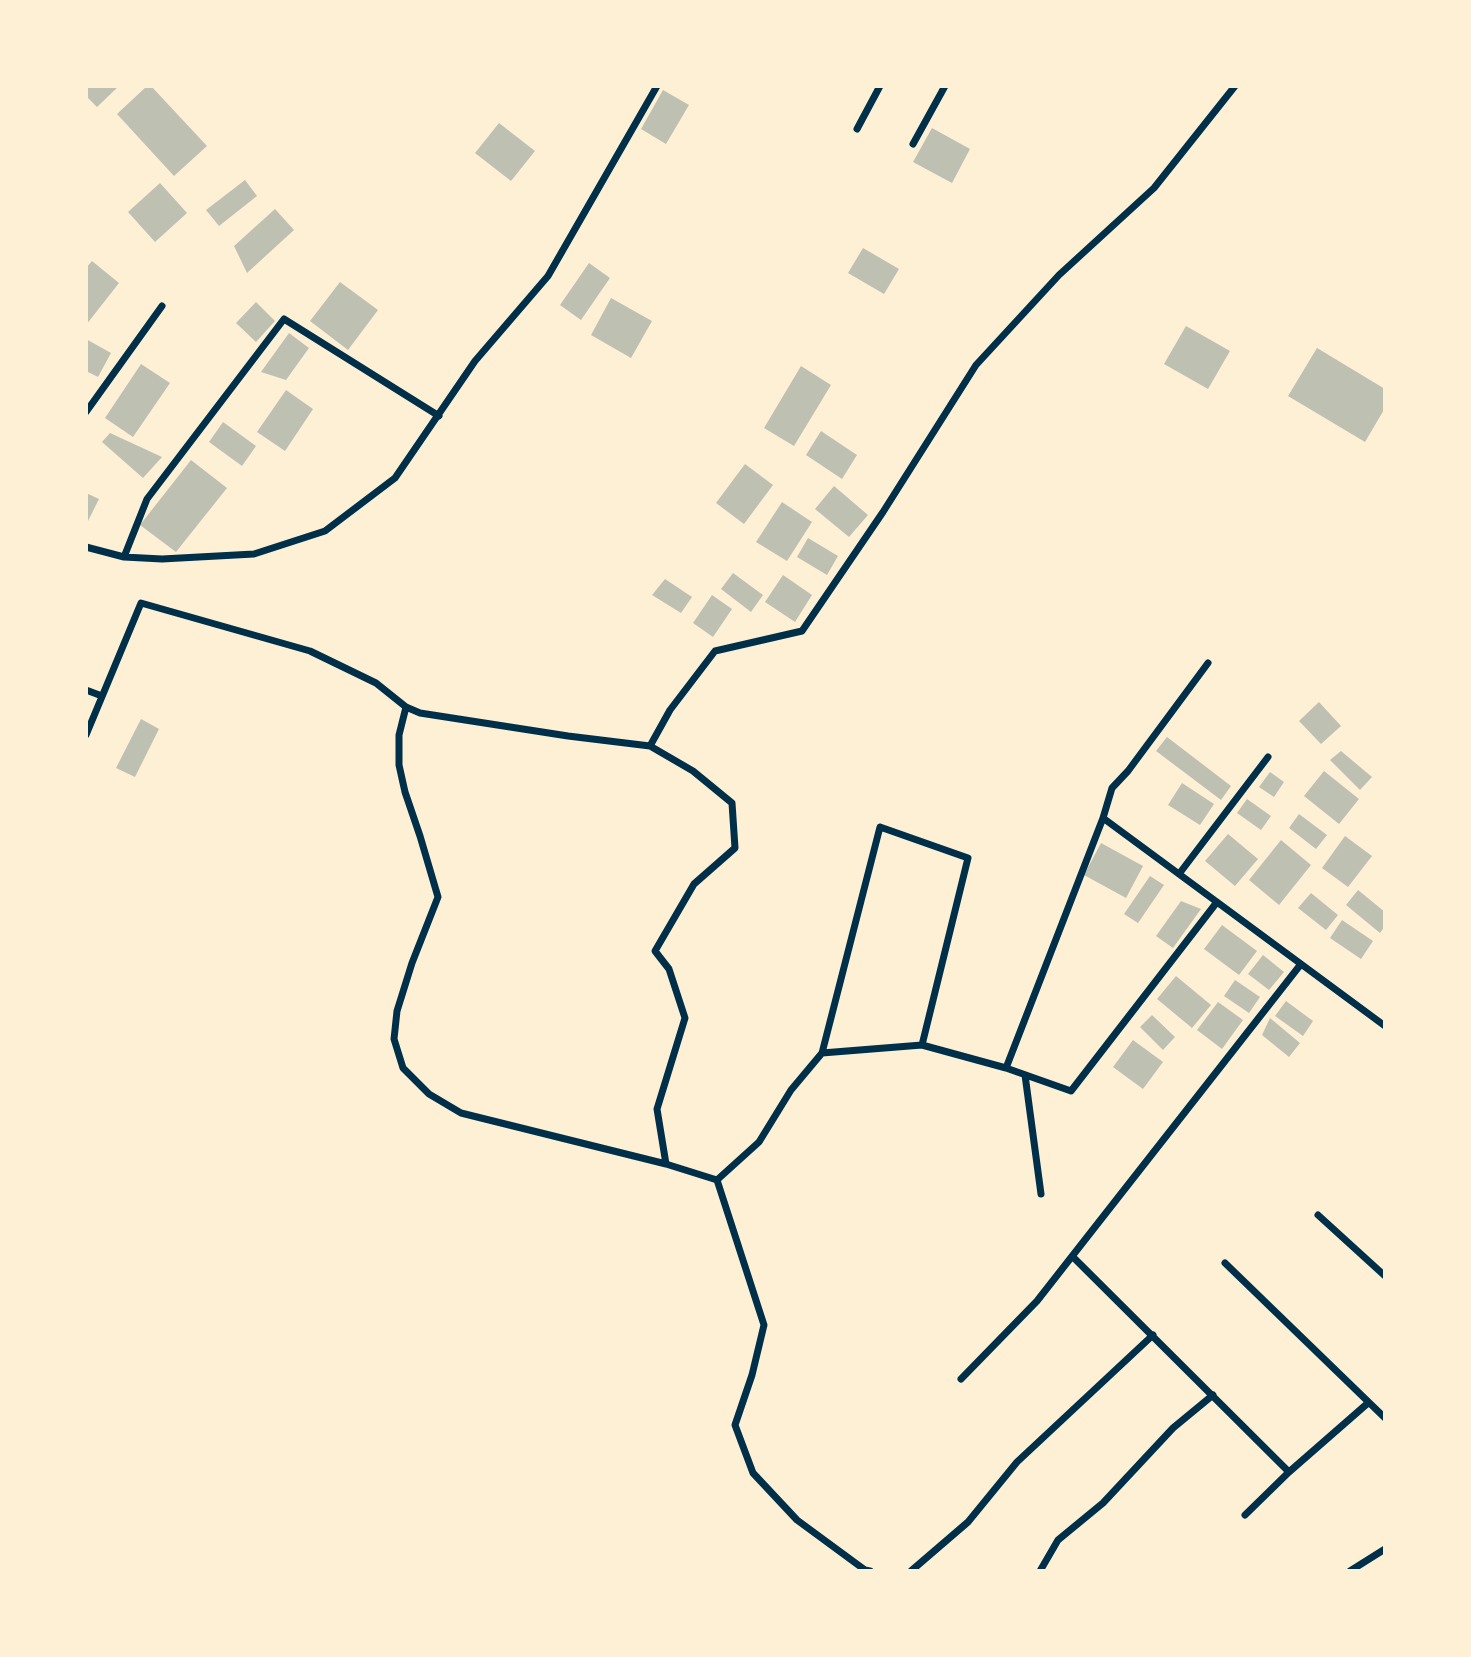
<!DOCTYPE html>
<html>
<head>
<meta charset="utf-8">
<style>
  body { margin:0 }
  #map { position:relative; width:1471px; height:1657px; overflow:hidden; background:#fdf0d5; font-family:"Source Serif 4",serif }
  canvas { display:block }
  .frame { position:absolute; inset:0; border:88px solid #fdf0d5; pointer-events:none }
</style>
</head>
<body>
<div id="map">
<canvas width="1471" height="1657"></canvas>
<div class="frame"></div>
</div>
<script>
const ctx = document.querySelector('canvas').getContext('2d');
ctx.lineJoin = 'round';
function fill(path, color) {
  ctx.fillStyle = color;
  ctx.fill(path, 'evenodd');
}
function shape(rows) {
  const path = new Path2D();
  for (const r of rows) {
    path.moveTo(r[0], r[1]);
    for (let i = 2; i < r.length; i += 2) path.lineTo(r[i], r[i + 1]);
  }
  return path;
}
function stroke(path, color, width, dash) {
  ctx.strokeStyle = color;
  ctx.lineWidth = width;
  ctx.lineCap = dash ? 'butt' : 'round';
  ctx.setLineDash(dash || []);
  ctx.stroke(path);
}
const building = shape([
  [86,86,119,86,97,107,86,96],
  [147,86,151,86,207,146,174,176,117,114],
  [663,90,689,105,666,144,641,129],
  [499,123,535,151,511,181,475,153],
  [932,128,970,149,952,183,913,162],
  [245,180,257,196,219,226,206,210],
  [160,183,187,213,155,242,128,212],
  [275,209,294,230,247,273,234,246],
  [863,248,899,269,884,294,848,273],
  [92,261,119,283,86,325,86,268],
  [589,263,610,278,581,320,560,305],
  [340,282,378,310,348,350,310,321],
  [611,298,652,321,631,358,591,335],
  [256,302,275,321,256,342,236,323],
  [1186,326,1230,351,1208,389,1164,364],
  [289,333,309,348,286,380,261,372],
  [86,339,111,353,98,377,86,371],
  [1317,348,1385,389,1385,408,1365,442,1288,396],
  [141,364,170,383,133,437,105,418],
  [801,366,831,385,794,446,764,428],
  [286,390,313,409,285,451,257,432],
  [223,422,256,446,242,466,209,442],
  [821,431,857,455,842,479,806,455],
  [110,433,162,457,143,478,102,442],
  [191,460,227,488,176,552,140,525],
  [745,464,773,485,744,524,716,503],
  [834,486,868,515,849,537,815,509],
  [86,493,99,499,86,525],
  [782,502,812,522,787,561,756,542],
  [808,538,838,556,827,575,797,557],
  [733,573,763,595,751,612,721,589],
  [783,575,812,595,795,622,765,602],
  [665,579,692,597,681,613,652,595],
  [712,595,732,609,713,637,693,623],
  [1319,702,1341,726,1321,744,1299,721],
  [141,719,159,729,135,777,116,768],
  [1167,737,1231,786,1221,800,1156,751],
  [1341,751,1372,777,1360,790,1330,760],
  [1324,771,1359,799,1339,824,1304,796],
  [1270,772,1284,782,1274,797,1259,787],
  [1182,783,1214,804,1200,825,1168,805],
  [1247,799,1271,816,1261,830,1237,813],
  [1299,814,1327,835,1316,849,1289,828],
  [1228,834,1258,859,1235,886,1205,861],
  [1345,836,1372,856,1348,887,1322,868],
  [1281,840,1311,865,1279,905,1249,880],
  [1101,843,1143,866,1126,898,1084,875],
  [1150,876,1164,885,1138,923,1124,914],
  [1358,890,1385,912,1385,926,1380,933,1346,905],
  [1311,893,1338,915,1326,930,1298,908],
  [1181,901,1201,909,1173,948,1156,936],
  [1342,920,1373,941,1361,959,1330,938],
  [1222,925,1257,951,1239,975,1204,949],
  [1263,955,1284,972,1269,990,1248,974],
  [1176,976,1211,1005,1192,1028,1157,999],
  [1235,980,1260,997,1249,1013,1224,996],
  [1286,1001,1313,1021,1303,1036,1275,1016],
  [1218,1002,1243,1020,1222,1049,1197,1030],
  [1152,1015,1175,1037,1163,1050,1140,1027],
  [1270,1018,1300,1043,1289,1057,1262,1035],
  [1133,1040,1163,1062,1143,1089,1113,1067]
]);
const minor = shape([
  [857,129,880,86],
  [913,144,945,86],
  [86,412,162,306],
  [86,547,124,557,162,559,254,554,325,531,395,478,475,361,548,276,657,86],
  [124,557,147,499,284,319,439,416],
  [86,690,102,696],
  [406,707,399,735,399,765,405,792,420,836,438,897,412,963,397,1011,394,1039,403,1068,429,1094,461,1113,666,1164],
  [86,735,141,603,310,651,376,683,406,707,420,713,568,736,650,746],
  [1103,818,1112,788,1128,771,1208,663],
  [1179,874,1268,757],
  [1217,902,1071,1091,1006,1068,1103,818,1301,964,1385,1026],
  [822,1053,922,1045],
  [1025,1075,1041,1194],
  [717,1180,666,1164,657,1109,685,1018,669,969,655,951,694,884,735,848,732,803,693,771,650,746,670,710,715,651,802,631,883,512,976,365,1059,275,1154,188,1235,86],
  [1318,1215,1385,1276],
  [1073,1257,1289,1472],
  [1225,1263,1385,1418],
  [961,1379,1037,1301,1301,964],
  [1245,1515,1289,1472,1368,1403],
  [870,1571,865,1570,797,1520,753,1473,735,1425,752,1375,764,1325,717,1180,759,1142,791,1090,822,1053,880,827,968,858,922,1045,1006,1068],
  [911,1571,968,1522,1017,1462,1153,1335],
  [1040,1571,1058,1540,1103,1503,1173,1428,1213,1395],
  [1350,1571,1385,1549]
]);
fill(building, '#bec0b2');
stroke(minor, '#003049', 7);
</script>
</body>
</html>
